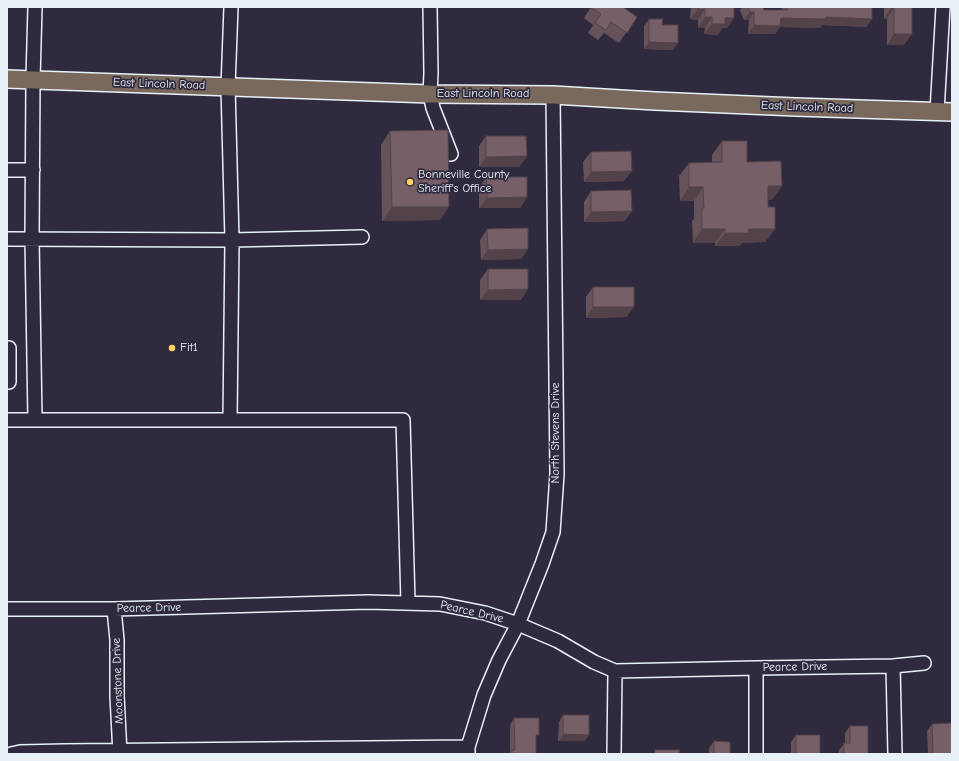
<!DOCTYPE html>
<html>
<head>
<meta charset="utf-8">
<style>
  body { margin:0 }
  #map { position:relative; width:959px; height:761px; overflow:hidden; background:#2f2a3d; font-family:"Comic Neue",sans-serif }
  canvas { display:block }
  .frame { position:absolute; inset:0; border:8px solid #e8f1f8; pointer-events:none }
</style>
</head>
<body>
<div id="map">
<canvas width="959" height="761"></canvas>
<div class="frame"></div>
</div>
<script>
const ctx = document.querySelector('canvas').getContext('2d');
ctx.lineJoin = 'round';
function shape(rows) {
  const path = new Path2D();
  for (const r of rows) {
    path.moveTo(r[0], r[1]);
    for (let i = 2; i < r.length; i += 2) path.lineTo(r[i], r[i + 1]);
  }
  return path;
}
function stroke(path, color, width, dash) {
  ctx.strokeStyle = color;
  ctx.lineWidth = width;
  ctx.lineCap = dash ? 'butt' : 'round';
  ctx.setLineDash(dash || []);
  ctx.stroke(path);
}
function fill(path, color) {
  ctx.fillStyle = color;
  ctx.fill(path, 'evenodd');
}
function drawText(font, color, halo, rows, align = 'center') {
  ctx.font = font + ' "Comic Neue",sans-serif';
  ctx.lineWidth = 3.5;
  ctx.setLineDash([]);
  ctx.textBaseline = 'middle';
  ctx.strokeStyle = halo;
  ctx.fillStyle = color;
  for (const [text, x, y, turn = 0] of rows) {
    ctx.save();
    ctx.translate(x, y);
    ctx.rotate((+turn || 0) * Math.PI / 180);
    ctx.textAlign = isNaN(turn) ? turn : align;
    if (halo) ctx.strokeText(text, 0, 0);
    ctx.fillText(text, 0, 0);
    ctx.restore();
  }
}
const minor = shape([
  [35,7,33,79,32,239,35,420],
  [231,7,228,87,232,240,362,237],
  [430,7,431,73,430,94,433,108,451,154],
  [937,112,943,7],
  [7,170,33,170],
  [7,239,232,240,230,420],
  [7,348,9,348,9,382,7,382],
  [7,420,403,420,408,603],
  [7,609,114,609,368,602,440,604,485,613,518,624,558,641,594,662,615,671,756,668,893,666,924,663],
  [114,609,117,640,117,696,120,754],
  [893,666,895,754],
  [756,668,756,754],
  [11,754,20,752,64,751,468,747],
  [468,754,468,747,484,695,499,660,518,624,542,564,553,532,557,474,553,95],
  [614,754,615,671]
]);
const major = shape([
  [7,79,430,94,553,95,655,101,796,107,952,112]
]);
const wall = shape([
  [591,7,637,17,619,43,604,33,598,40,588,33,593,25,584,18],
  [691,7,734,7,727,28,722,28,718,35,704,34,705,28,698,28,698,20,690,19],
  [742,7,763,7,764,10,781,10,783,7,872,7,872,19,866,27,822,25,820,28,780,27,775,34,748,34,749,20,744,20,740,10],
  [884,7,912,7,904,45,887,45,887,19,884,19],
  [649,19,662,25,673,50,644,49,644,26],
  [390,131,440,220,382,221,381,145],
  [486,136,527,156,519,167,479,167,479,146],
  [722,141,747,162,772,200,768,200,768,207,775,229,765,242,742,243,739,246,715,246,715,243,693,243,692,221,694,219,694,201,680,201,679,176,689,163,712,163,712,155],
  [591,152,624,181,584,182,583,162],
  [486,177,527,197,520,208,479,208,479,188],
  [591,191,625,221,584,222,584,202],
  [487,229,528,249,521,259,481,260,480,240],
  [488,269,521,300,480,300,480,280],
  [593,287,634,307,626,317,586,318,586,297],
  [563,715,589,735,584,741,558,741,559,722],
  [514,718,536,739,536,754,509,754,510,753,510,725],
  [932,724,952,754,928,754,927,731],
  [850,726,868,754,839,754,839,750,845,743,845,733],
  [796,735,820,754,791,754,791,742],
  [714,741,730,754,709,754,709,748]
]);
const shadedWall = shape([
  [891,8,894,8,887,19,884,19],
  [698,9,705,9,698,20,690,19],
  [750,12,754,12,749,20,744,20],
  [705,17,712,17,705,28,698,28],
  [826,17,872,19,866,27,822,25,820,28,780,27,775,34,748,34,754,25,781,18],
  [725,18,734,18,727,28,722,28,718,35,704,34,712,24],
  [894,34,912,34,904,45,887,45],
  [649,42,678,43,673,50,644,49],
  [527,156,519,167,479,167,486,157],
  [632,171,624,181,584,182,591,172],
  [768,186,782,186,772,200,758,200],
  [689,187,703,187,694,201,680,201],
  [527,197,520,208,479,208,487,198],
  [392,207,449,207,440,220,382,221],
  [632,211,625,221,584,222,591,212],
  [702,229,725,229,715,243,693,243],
  [748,229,775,229,765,242,742,243,739,246,715,246,725,233],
  [528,249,521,259,481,260,488,250],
  [528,289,521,300,480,300,488,290],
  [593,307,634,307,626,317,586,318],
  [563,734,589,735,584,741,558,741]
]);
const building = shape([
  [591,7,623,7,637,17,627,33,611,22,606,30,595,23,601,14,591,8,591,7],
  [698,7,734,7,734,18,725,18,725,24,712,24,712,17,705,17,705,9,698,9,698,7],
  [748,7,763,7,764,10,787,10,787,7,872,7,872,19,826,17,826,19,781,18,780,26,754,25,754,12,750,12,748,7],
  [891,7,912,7,912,34,894,34,894,8,891,8,891,7],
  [649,19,663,19,662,25,678,25,678,43,649,42,649,19],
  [448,130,449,207,392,207,390,131,448,130],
  [486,136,526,136,527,156,486,157,486,136],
  [722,141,747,141,747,162,781,161,782,186,768,186,768,207,775,207,775,229,748,229,749,233,725,233,725,229,702,229,702,208,704,208,703,187,689,187,689,163,722,162,722,141],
  [631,151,632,171,591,172,591,152,631,151],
  [486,177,527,177,527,197,487,198,486,177],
  [631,190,632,211,591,212,591,191,631,190],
  [528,228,528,249,488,250,487,229,528,228],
  [488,269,528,269,528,289,488,290,488,269],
  [593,287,634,287,634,307,593,307,593,287],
  [563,715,589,715,589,735,563,734,563,715],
  [514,718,539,718,539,735,536,735,536,754,512,754,512,750,515,750,514,718],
  [952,723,952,754,933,754,932,724,952,723],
  [850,726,868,726,868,754,844,754,844,743,850,743,850,726],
  [796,735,820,735,820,754,796,754,796,735],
  [714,741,730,742,730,754,714,754,714,741],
  [655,750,680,750,679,754,655,754,655,750]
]);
const markers = [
  [410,182,4,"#ffd166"],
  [172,348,4,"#ffd166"]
];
const streetNames = [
  ["East Lincoln Road",159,84,2],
  ["East Lincoln Road",483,94],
  ["East Lincoln Road",807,107,2],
  ["North Stevens Drive",556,433,-90],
  ["Pearce Drive",149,608,-1],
  ["Pearce Drive",472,612,13],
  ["Pearce Drive",795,667,-1],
  ["Moonstone Drive",118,681,-92]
];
const poiNames = [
  ["Bonneville County",418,175],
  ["Sheriff's Office",418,189],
  ["Fit1",180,348]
];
stroke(minor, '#e8f1f8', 16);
stroke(major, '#e8f1f8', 20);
stroke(minor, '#2f2a3d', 13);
stroke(major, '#78695c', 17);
fill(wall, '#665259');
fill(shadedWall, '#534249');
fill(building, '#775f68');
stroke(building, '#534249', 1);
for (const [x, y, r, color] of markers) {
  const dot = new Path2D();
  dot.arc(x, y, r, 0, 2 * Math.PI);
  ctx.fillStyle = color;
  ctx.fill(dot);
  stroke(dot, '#2f2a3d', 1.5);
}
drawText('12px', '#e8f1f8', '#2f2a3d', streetNames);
drawText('12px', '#e8f1f8', '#2f2a3d', poiNames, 'left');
</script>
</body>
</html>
